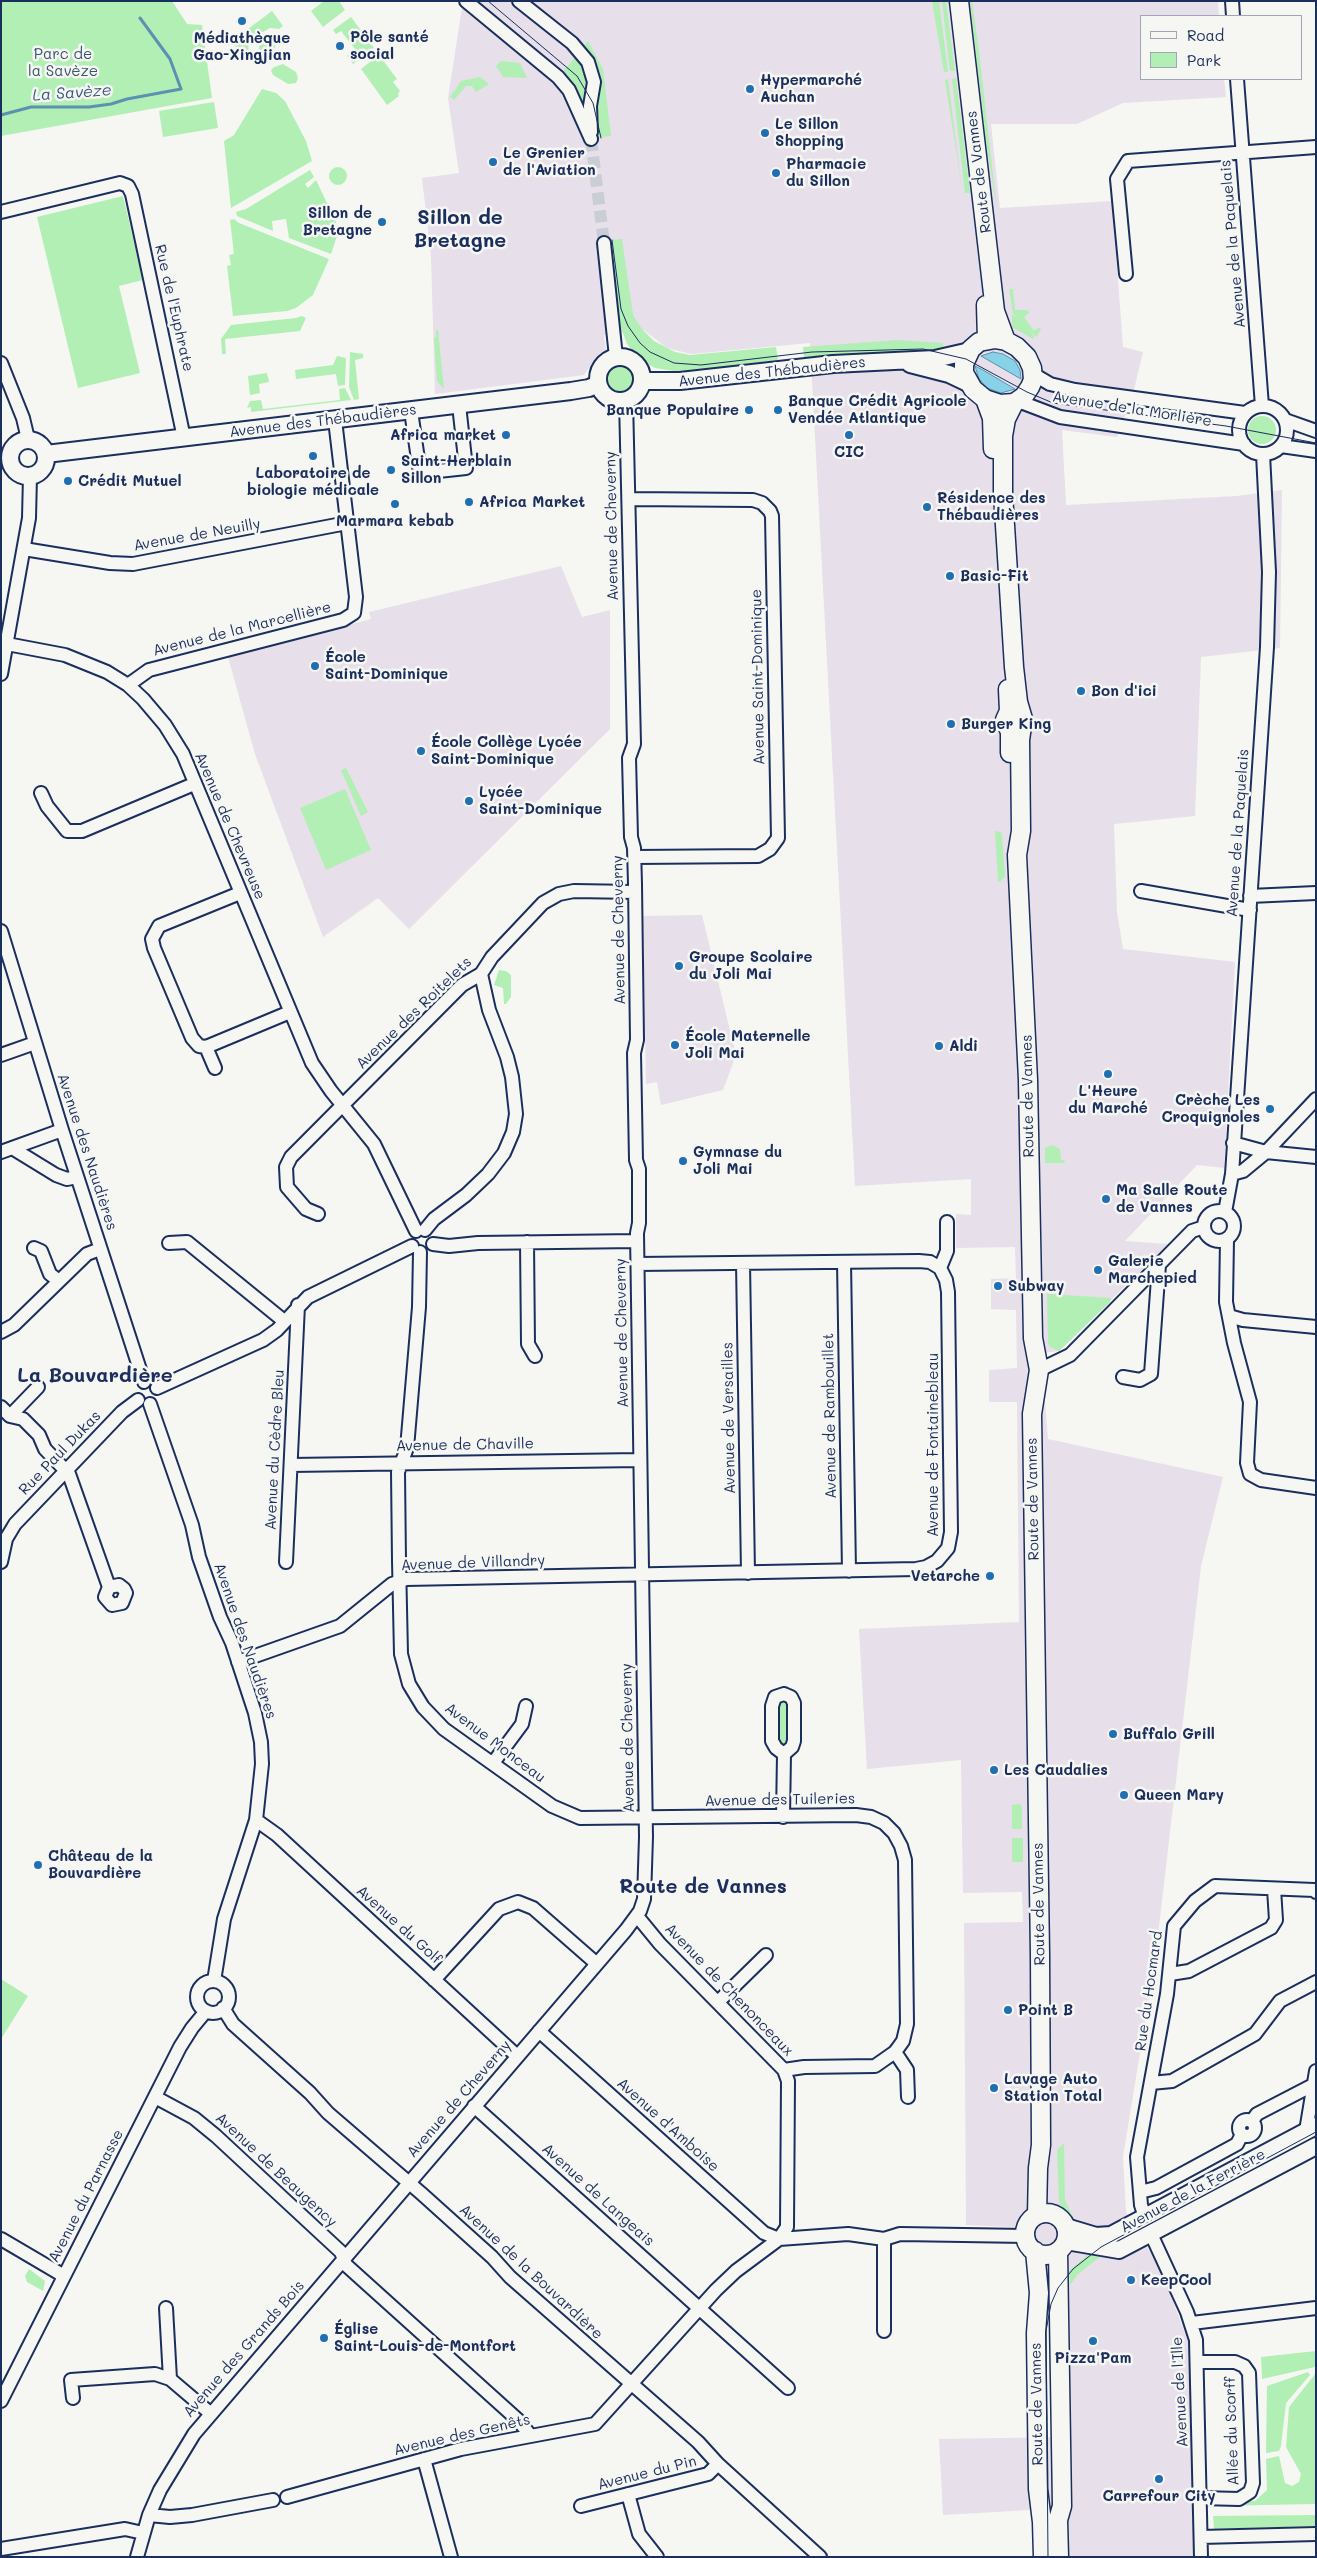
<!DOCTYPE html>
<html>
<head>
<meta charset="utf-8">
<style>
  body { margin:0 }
  #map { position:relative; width:1317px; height:2558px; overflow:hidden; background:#f6f6f2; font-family:Mali,sans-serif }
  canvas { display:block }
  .frame { position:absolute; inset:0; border:2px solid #1b2f5e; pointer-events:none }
  .legend { position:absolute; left:1140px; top:15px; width:162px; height:65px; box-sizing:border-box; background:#f6f6f2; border:1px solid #9ea6b7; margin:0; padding:6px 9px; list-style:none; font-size:15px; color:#1b2f5e }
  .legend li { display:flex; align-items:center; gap:10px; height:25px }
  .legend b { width:25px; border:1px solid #9ea6b7 }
</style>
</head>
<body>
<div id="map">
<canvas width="1317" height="2558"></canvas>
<div class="frame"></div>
<ul class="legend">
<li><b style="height:6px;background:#f6f6f2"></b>Road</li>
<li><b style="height:14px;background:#b2efb5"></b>Park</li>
</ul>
</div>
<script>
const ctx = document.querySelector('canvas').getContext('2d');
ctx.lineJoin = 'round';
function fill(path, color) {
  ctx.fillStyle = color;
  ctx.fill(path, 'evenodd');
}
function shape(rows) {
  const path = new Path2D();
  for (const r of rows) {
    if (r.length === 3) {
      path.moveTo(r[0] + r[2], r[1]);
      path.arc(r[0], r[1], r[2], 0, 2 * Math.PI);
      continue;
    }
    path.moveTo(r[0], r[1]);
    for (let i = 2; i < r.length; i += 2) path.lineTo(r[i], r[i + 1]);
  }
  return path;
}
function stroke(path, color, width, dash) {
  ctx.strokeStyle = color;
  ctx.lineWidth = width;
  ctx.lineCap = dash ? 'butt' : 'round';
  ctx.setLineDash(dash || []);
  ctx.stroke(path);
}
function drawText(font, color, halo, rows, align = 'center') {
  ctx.font = font + ' Mali,sans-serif';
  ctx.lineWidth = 5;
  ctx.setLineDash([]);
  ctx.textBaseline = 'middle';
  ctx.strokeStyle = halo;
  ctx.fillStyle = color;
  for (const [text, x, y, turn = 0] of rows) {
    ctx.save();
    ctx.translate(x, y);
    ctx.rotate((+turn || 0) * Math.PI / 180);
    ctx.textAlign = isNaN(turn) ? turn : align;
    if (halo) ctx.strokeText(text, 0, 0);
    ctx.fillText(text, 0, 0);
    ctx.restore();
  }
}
const built = shape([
  [463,1,1218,1,1219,16,1141,16,1141,79,1224,79,1226,97,1123,103,1077,124,991,124,1000,208,1112,201,1123,347,1143,352,1132,398,1117,437,1062,430,1066,505,1237,496,1282,490,1280,648,1201,657,1195,816,1114,824,1117,912,1123,949,1235,962,1224,1168,1197,1165,1125,1241,1168,1244,1059,1351,1041,1353,1048,1439,1223,1477,1201,1566,1155,1961,1123,2157,1126,2212,1161,2270,1191,2349,1196,2557,1066,2557,1064,2508,943,2515,939,2439,1070,2437,1069,2300,1016,2227,966,2225,964,1923,1023,1922,1022,1892,963,1893,961,1760,867,1769,859,1629,1019,1622,1017,1402,989,1402,989,1370,1017,1368,1016,1310,991,1309,991,1279,1016,1278,1015,1247,956,1248,956,1214,971,1215,971,1179,855,1186,810,343,691,354,667,348,644,330,604,335,606,352,593,362,584,375,435,394,431,256,422,178,459,173,448,98],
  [561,566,582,617,610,610,610,729,409,929,378,898,323,937,255,754,228,657,371,619,369,612],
  [702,915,736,1055,723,1090,661,1105,657,1082,646,1084,643,916]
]);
const green = shape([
  [1,1,172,1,187,24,202,25,212,98,1,136],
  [324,1,339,1,345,10,323,27,311,11],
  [932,1,939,1,948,72,944,72],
  [942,1,946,1,955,71,950,71],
  [970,1,972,1,979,51,997,210,986,142],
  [272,11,283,26,279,29,270,28,254,37,248,29],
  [351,17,374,48,353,64,347,56,355,49,341,31,336,34,333,30],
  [247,33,251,39,248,43,249,54,246,60,227,36,231,34,238,38],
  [273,33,278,39,275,47,271,55,263,58,259,54,259,45,267,35],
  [588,41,603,69,611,136,596,138,582,48],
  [578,54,589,78,587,117,561,74],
  [379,55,397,79,393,82,400,91,398,94,399,96,387,105,361,69],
  [501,61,520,63,527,78,503,77,496,66],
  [283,64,296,72,298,78,296,83,288,84,273,75,271,70,274,67],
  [480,77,489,84,476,92,472,86,466,86,454,100,450,97,461,81],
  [956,78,970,193,965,193,952,79],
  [948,79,959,166,963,194,945,80],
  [262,89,276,93,285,101,306,141,312,161,231,208,224,141,234,135],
  [214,102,218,128,163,137,159,111],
  [338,176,9],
  [310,170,314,177,305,184,308,188,316,180,336,222,337,236,331,254,289,238,286,219,272,221,273,231,237,216,236,212,246,209],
  [123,196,143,280,119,286,140,373,78,388,37,217],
  [234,219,239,223,329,259,313,295,296,308,287,311,233,316,227,266,231,265,229,255,234,254,230,220],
  [622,239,633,315,642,329,654,341,675,352,690,355,776,347,778,360,680,372,655,368,639,359,627,344,618,319,608,240],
  [1009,289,1013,289,1015,310,1027,310,1030,312,1024,317,1034,331,1040,327,1041,329,1036,337,1031,332,1034,338,1033,339,1012,327,1012,314,1023,323,1013,314],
  [302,316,306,318,300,331,225,339,226,354,222,354,221,339,231,325,296,318],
  [436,330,438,330,444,389,437,381,434,338,436,337],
  [897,340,943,343,944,352,804,358,803,347],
  [350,352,363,354,363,358,355,360,359,399,354,400,349,387],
  [337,356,346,358,345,385,338,386,336,374,296,379,295,370,333,365],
  [621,379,13],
  [267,373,269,382,259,384,260,393,250,395,248,376],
  [345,388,351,400,251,412,251,407,247,408,250,401,261,400,263,409,340,400,339,389],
  [1262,430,14],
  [346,768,368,812,361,816,341,770],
  [345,789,371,850,326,870,300,808],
  [995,831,1001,832,1002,835,1005,876,1001,881,998,882],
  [499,970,506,971,511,975,511,997,506,1004,504,1004,503,988,494,985],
  [1052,1145,1060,1149,1061,1160,1064,1160,1065,1163,1045,1163,1045,1148],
  [1047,1294,1049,1294,1111,1298,1110,1302,1059,1351,1050,1347,1048,1343],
  [780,1700,789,1702,790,1741,784,1748,778,1744,777,1705],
  [1020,1804,1022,1807,1022,1829,1012,1829,1012,1805],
  [1012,1838,1023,1838,1023,1862,1012,1862],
  [1,1979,28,1996,1,2039],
  [1064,2143,1065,2200,1074,2220,1063,2211,1059,2202,1057,2150],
  [1090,2253,1101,2256,1078,2274,1070,2285,1069,2271],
  [29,2269,45,2281,43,2291,27,2282,25,2276],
  [1316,2351,1315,2367,1262,2379,1261,2357],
  [1308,2372,1310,2375,1286,2403,1281,2446,1279,2451,1266,2453,1267,2386],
  [1316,2373,1316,2504,1212,2506,1213,2503,1255,2501,1267,2490,1266,2459,1279,2456,1285,2483,1292,2486,1299,2482,1301,2474,1286,2447,1289,2407],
  [1316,2515,1316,2526,1214,2529,1213,2516]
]);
const water = shape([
  [993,352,1003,354,1015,361,1020,370,1021,379,981,356,993,352],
  [975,366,983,370,1015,389,1001,393,987,388,979,379,975,366]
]);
const stream = shape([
  [1,115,31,107,89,107,111,104,127,99,181,89,170,59,140,18]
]);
const minorTunnel = shape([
  [591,139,604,243]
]);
const minor = shape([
  [466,1,558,77,569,90,591,139],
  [519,1,572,43,588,62,594,82,590,106,591,132],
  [1232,1,1233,16],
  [1237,79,1262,406],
  [1,212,120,183,128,186,132,194,184,438],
  [604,243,616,357],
  [1126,274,1117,179,1128,161,1316,147],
  [1,363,23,418,28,439],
  [1033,374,1050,384,1075,390,1245,413],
  [1018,401,1060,417,1244,444],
  [1263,430,24],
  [411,411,420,473,466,468,459,405],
  [1285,420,1316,431],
  [1281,446,1316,451],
  [629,499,753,500,762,503,770,511,772,516,778,838,770,849,758,856,635,857],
  [24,549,110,563,133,564,347,523],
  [7,644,65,655,107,672,128,685,143,699,165,725,183,754,312,1063,331,1091,374,1144,416,1231],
  [1,674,29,518,30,476],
  [128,685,149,670,343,620,354,613,356,597,335,420],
  [41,793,47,806,67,831,82,831,194,784],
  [1141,891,1250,910],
  [240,893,159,926,152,939,154,948,192,1038,199,1046,206,1047,290,1012],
  [1250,896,1316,893],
  [1,931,62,1130,144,1382],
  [206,1047,215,1068],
  [1,1055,35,1043],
  [1233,1143,1266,1152,1316,1157],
  [12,1148,56,1175,67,1179,77,1177],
  [1,1152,62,1130],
  [1232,1174,1243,1171,1266,1152,1316,1099],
  [1219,1226,15],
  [1225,1212,1232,1174,1267,647,1269,572,1263,454],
  [318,1214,306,1209,287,1187,286,1167,291,1157,462,985,481,974,492,957,543,903,559,894,574,891,635,892],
  [425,1230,434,1219,466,1195,488,1174,504,1153,513,1132,516,1114,512,1077,507,1057,489,1010,481,974],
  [1227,1240,1226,1302,1234,1343,1250,1402,1247,1463,1250,1474,1261,1480,1316,1488],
  [527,1242,528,1344,535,1356],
  [169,1243,187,1242,284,1321],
  [433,1244,449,1246,478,1243,637,1241],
  [34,1248,41,1251,50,1274,59,1281],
  [420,1252,419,1307,407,1448,398,1472,399,1561,401,1654,409,1684,423,1707,444,1729,552,1806,580,1818,856,1815,871,1817,884,1823,894,1833,901,1846,905,1860,907,2024,903,2041,895,2052,875,2066,804,2067,784,2070],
  [844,1262,849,1571],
  [743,1263,748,1573],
  [940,1268,947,1251,947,1222],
  [1229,1316,1243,1320,1316,1327],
  [1,1332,14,1325,87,1254,100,1249],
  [1039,1370,1070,1355,1192,1231,1204,1227],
  [1123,1377,1140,1380,1151,1374,1159,1265],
  [157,1388,263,1340,277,1330,308,1297,412,1246],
  [150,1404,192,1525,199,1557,220,1617,232,1643,255,1713,261,1742,262,1764,256,1820,224,1919,214,1981],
  [1,1407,10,1416,23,1419,39,1435,45,1449,69,1474,109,1587,105,1597,112,1605,122,1603,126,1593,124,1589,119,1585,109,1587],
  [10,1416,38,1387],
  [291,1465,639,1460],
  [1,1562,6,1539,15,1524,122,1412,138,1400],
  [286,1562,298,1305],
  [238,1662,340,1626,392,1584,406,1579,916,1569,926,1567,937,1561,948,1548,951,1532,948,1292,946,1280,940,1268,930,1262,919,1261,637,1264],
  [784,1694,791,1697,794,1703,794,1741,792,1747,784,1754,776,1748,772,1741,772,1706,775,1697,784,1694],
  [493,1763,522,1724,526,1706],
  [783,1817,784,1754],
  [256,1820,277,1835,517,2056],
  [1170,1974,1189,1971,1271,1928,1276,1920,1274,1889],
  [434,1980,499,1909,518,1902,533,1908,597,1964],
  [213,1997,16],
  [718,2002,766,1955],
  [223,2008,233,2024,310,2093,328,2113,422,2194,492,2257,510,2277,698,2442,718,2464,820,2557],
  [539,2031,764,2233,779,2239,848,2234,884,2239,900,2234,1026,2236],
  [895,2052,907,2070,908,2097],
  [1151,2083,1172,2081,1255,2034,1280,2001,1316,1982],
  [155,2097,194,2118,216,2136,341,2252,346,2265,518,2420,530,2435],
  [474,2106,788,2388],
  [1247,2128,8],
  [1252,2121,1257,2114,1313,2085],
  [1306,2131,1316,2071],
  [1140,2192,1156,2188,1237,2144,1242,2134],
  [1145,2217,1141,2205,1137,2157,1167,1994,1174,1926,1195,1901,1215,1886,1314,1890,1316,1892],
  [1151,2234,1187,2312,1196,2340,1201,2557],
  [1,2239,64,2276],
  [884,2239,884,2331],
  [166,2308,170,2379],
  [1192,2323,1316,2308],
  [1197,2362,1235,2362,1244,2366,1249,2373,1253,2483,1250,2492,1239,2499,1200,2498],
  [73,2398,71,2380,155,2374,170,2379,210,2413],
  [1,2401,180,2047,192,2028,206,2011],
  [424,2459,451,2557],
  [628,2494,639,2534,657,2557],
  [287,2497,461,2449,595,2424,716,2290,736,2271,779,2239,787,2227,788,2081,784,2070,660,1944,637,1916],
  [581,2506,708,2474,718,2464],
  [149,2515,170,2517,192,2515,273,2500],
  [1201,2537,1316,2534],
  [1,2549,125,2529,143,2533],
  [137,2557,149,2515,160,2490,194,2434,626,1930,640,1911,644,1899,646,1837,637,1233,639,1223,639,1169,636,1160,634,1053,637,1040,635,884,634,848,631,837,629,758,634,744,626,400]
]);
const tertiary = shape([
  [620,379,22],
  [910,364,949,374,970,384],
  [642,381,680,381,833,364,935,359,970,351],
  [28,458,18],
  [46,454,571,391,589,388,598,384],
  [1066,2227,1096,2236,1111,2235,1316,2126],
  [1066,2241,1119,2250,1316,2146]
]);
const secondary = shape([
  [959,1,995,311,1006,341],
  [986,305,987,340],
  [995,339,1006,341,1017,347,1027,357,1032,368,1033,380,1030,387,1024,396,1014,403,1000,404,985,399,973,389,964,373,964,364,971,349,979,342,995,339],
  [985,399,992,418,993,449],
  [1014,403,1006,419,1003,436,1003,494,1014,667,1018,702,1023,719,1020,740,1021,831,1017,855,1028,1080,1033,1338,1039,1370,1032,1414,1040,1955,1041,2145,1038,2168,1037,2215],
  [1008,689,1009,711,1005,720,1010,732,1010,753],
  [1046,2234,21],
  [1035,2251,1039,2293,1036,2333,1038,2489,1042,2522,1043,2557],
  [1058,2251,1062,2506,1058,2520,1059,2557]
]);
const tram = shape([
  [488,1,577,76,593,103,601,138],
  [612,240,621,309,628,326,640,343,650,352,674,363,701,365,812,352,923,349,966,359,1027,392,1053,403,1226,426,1316,443],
  [1048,2557,1046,2331,1051,2304,1058,2288,1073,2269,1101,2247,1316,2132]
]);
const markers = [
  [242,21,5,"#1f6fb2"],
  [340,46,5,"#1f6fb2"],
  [750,89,5,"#1f6fb2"],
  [765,133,5,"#1f6fb2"],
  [493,162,5,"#1f6fb2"],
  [776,173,5,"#1f6fb2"],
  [382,222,5,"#1f6fb2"],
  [749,410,5,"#1f6fb2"],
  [778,410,5,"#1f6fb2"],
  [506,435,5,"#1f6fb2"],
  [849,435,5,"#1f6fb2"],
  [313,456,5,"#1f6fb2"],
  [391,470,5,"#1f6fb2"],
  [68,481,5,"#1f6fb2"],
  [469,502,5,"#1f6fb2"],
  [395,504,5,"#1f6fb2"],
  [927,507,5,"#1f6fb2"],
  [950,576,5,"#1f6fb2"],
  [315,666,5,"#1f6fb2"],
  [1081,691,5,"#1f6fb2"],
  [951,724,5,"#1f6fb2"],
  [421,751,5,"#1f6fb2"],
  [469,801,5,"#1f6fb2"],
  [679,966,5,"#1f6fb2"],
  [675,1045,5,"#1f6fb2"],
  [939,1046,5,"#1f6fb2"],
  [1108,1074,5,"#1f6fb2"],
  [1270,1109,5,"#1f6fb2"],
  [683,1161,5,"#1f6fb2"],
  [1106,1199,5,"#1f6fb2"],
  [1098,1270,5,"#1f6fb2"],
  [998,1286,5,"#1f6fb2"],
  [990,1576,5,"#1f6fb2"],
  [1113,1734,5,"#1f6fb2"],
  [994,1770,5,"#1f6fb2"],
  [1124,1795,5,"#1f6fb2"],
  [38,1865,5,"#1f6fb2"],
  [1008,2010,5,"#1f6fb2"],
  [994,2088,5,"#1f6fb2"],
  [1131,2280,5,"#1f6fb2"],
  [324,2338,5,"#1f6fb2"],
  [1093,2341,5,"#1f6fb2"],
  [1159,2479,5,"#1f6fb2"]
];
const poiNames = [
  ["Pôle santé",350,37],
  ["social",350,54],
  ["Médiathèque",242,38,"center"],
  ["Gao-Xingjian",242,55,"center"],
  ["Hypermarché",760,80],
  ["Auchan",760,97],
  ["Le Sillon",775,124],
  ["Shopping",775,141],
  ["Le Grenier",503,153],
  ["de l'Aviation",503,170],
  ["Pharmacie",786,164],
  ["du Sillon",786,181],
  ["Sillon de",372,213,"right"],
  ["Bretagne",372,230,"right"],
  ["Banque Crédit Agricole",788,401],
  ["Vendée Atlantique",788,418],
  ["Banque Populaire",739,410,"right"],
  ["Africa market",496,435,"right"],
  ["CIC",849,452,"center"],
  ["Saint-Herblain",401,461],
  ["Sillon",401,478],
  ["Laboratoire de",313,473,"center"],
  ["biologie médicale",313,490,"center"],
  ["Crédit Mutuel",78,481],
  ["Résidence des",937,498],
  ["Thébaudières",937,515],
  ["Africa Market",479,502],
  ["Marmara kebab",395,521,"center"],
  ["Basic-Fit",960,576],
  ["École",325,657],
  ["Saint-Dominique",325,674],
  ["Bon d'ici",1091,691],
  ["Burger King",961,724],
  ["École Collège Lycée",431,742],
  ["Saint-Dominique",431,759],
  ["Lycée",479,792],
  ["Saint-Dominique",479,809],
  ["Groupe Scolaire",689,957],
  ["du Joli Mai",689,974],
  ["École Maternelle",685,1036],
  ["Joli Mai",685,1053],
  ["Aldi",949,1046],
  ["L'Heure",1108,1091,"center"],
  ["du Marché",1108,1108,"center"],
  ["Crèche Les",1260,1100,"right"],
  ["Croquignoles",1260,1117,"right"],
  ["Gymnase du",693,1152],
  ["Joli Mai",693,1169],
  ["Ma Salle Route",1116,1190],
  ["de Vannes",1116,1207],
  ["Galerie",1108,1261],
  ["Marchepied",1108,1278],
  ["Subway",1008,1286],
  ["Vetarche",980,1576,"right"],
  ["Buffalo Grill",1123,1734],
  ["Les Caudalies",1004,1770],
  ["Queen Mary",1134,1795],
  ["Château de la",48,1856],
  ["Bouvardière",48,1873],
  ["Point B",1018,2010],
  ["Lavage Auto",1004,2079],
  ["Station Total",1004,2096],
  ["KeepCool",1141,2280],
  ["Église",334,2329],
  ["Saint-Louis-de-Montfort",334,2346],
  ["Pizza'Pam",1093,2358,"center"],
  ["Carrefour City",1159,2496,"center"]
];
const parkNames = [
  ["Parc de",63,54],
  ["la Savèze",63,71]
];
const streetNames = [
  ["Route de Vannes",979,172,-97],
  ["Avenue de la Paquelais",1233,244,-95],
  ["Rue de l'Euphrate",174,308,77],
  ["Avenue des Thébaudières",772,372,-6],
  ["Avenue de la Morlière",1132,409,9],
  ["Avenue des Thébaudières",323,421,-7],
  ["Avenue de Cheverny",612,526,-91],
  ["Avenue de Neuilly",197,535,-10],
  ["Avenue de la Marcellière",242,629,-14],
  ["Avenue Saint-Dominique",758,677,-91],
  ["Avenue de Chevreuse",230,826,67],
  ["Avenue de la Paquelais",1238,833,-86],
  ["Avenue de Cheverny",619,930,-91],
  ["Avenue des Roitelets",414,1013,-44],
  ["Route de Vannes",1028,1096,-91],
  ["Avenue des Naudières",87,1152,72],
  ["Avenue de Cheverny",622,1333,-91],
  ["Avenue de Rambouillet",830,1416,-91],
  ["Avenue de Versailles",729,1418,-91],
  ["Avenue de Chaville",465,1445,-1],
  ["Avenue de Fontainebleau",933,1445,-90],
  ["Avenue du Cèdre Bleu",275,1450,-87],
  ["Rue Paul Dukas",60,1453,-46],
  ["Route de Vannes",1033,1499,-91],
  ["Avenue de Villandry",473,1563,-2],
  ["Avenue des Naudières",245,1641,71],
  ["Avenue de Cheverny",628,1738,-91],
  ["Avenue Monceau",495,1743,37],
  ["Avenue des Tuileries",780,1800,-1],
  ["Route de Vannes",1039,1904,-91],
  ["Avenue du Golf",399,1925,42],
  ["Avenue de Chenonceaux",729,1990,46],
  ["Rue du Hocmard",1149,1991,-82],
  ["Avenue de Cheverny",459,2099,-49],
  ["Avenue d'Amboise",668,2125,42],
  ["Avenue de Beaugency",276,2170,43],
  ["Avenue de la Ferrière",1193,2191,-28],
  ["Avenue de Langeais",598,2195,42],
  ["Avenue du Parnasse",86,2196,-63],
  ["Avenue de la Bouvardière",531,2272,43],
  ["Avenue des Grands Bois",244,2349,-49],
  ["Avenue de l'Ille",1180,2392,-93],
  ["Route de Vannes",1037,2404,-91],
  ["Allée du Scorff",1232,2431,-92],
  ["Avenue des Genêts",462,2435,-13],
  ["Avenue du Pin",647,2473,-14]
];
const waterNames = [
  ["La Savèze",72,93,-4]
];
const districtNames = [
  ["Sillon de",460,218],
  ["Bretagne",460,241],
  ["La Bouvardière",95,1376],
  ["Route de Vannes",703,1887]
];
fill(built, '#e7dfe9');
fill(green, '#b2efb5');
fill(water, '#88d2e8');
stroke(water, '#5c91b1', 1);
stroke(stream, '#5c91b1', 3);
stroke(minorTunnel, '#caced4', 12, [12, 6]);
stroke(minor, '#1b2f5e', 16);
stroke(tertiary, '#1b2f5e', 20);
stroke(secondary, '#1b2f5e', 21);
stroke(minor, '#f6f6f2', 12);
stroke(tertiary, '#f6f6f2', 16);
stroke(secondary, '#f6f6f2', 18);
stroke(tram, '#1b2f5e', 1);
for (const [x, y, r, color] of markers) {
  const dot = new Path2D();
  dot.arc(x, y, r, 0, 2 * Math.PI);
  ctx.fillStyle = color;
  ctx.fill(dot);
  stroke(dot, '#f6f6f2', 2);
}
drawText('bold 15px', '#1b2f5e', '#f6f6f2', poiNames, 'left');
drawText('15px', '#39556f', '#f6f6f2', parkNames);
drawText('15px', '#1b2f5e', '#f6f6f2', streetNames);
drawText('italic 16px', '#365880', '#f6f6f2', waterNames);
drawText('bold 20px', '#1b2f5e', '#f6f6f2', districtNames);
</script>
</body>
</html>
